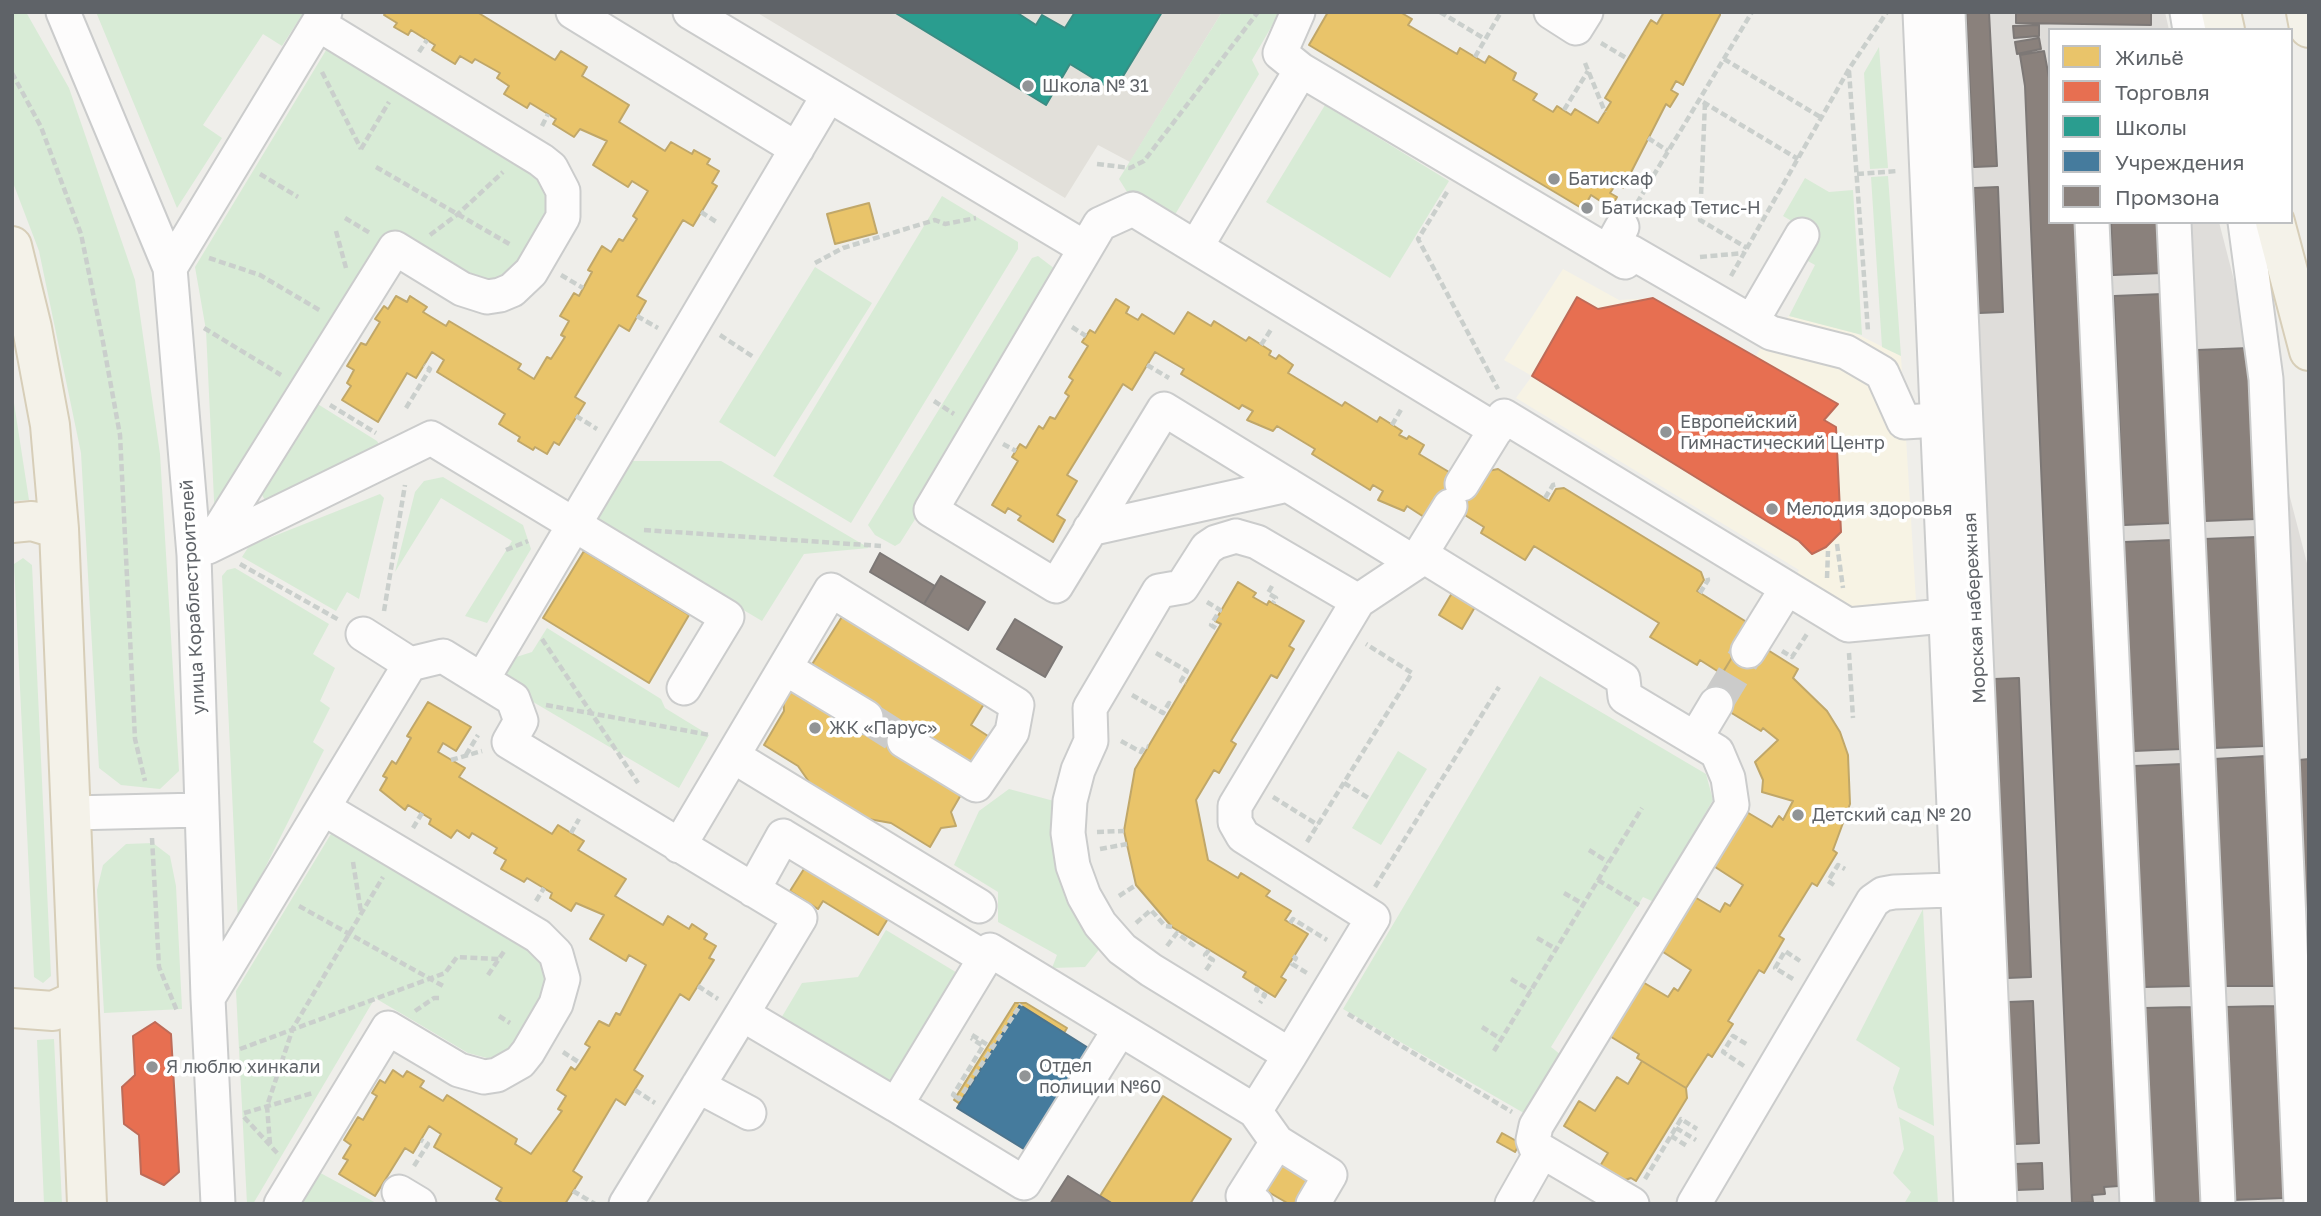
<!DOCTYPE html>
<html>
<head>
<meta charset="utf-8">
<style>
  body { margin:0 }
  #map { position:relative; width:2321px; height:1216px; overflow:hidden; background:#efeeea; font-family:"Golos Text",sans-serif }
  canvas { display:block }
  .frame { position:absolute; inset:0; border:14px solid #5f6368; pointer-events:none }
  .legend { position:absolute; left:2048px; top:28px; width:245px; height:196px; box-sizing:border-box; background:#fff; border:2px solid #bfc1c3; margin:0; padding:9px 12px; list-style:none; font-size:21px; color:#5f6368 }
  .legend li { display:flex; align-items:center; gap:14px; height:35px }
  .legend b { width:35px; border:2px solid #bfc1c3 }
</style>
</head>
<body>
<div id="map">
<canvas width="2321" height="1216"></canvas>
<div class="frame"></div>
<ul class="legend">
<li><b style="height:19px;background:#e9c46a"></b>Жильё</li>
<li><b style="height:19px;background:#e76f51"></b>Торговля</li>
<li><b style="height:19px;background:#2a9d8f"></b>Школы</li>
<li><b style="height:19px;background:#457b9d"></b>Учреждения</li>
<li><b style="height:19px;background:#8a817c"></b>Промзона</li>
</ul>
</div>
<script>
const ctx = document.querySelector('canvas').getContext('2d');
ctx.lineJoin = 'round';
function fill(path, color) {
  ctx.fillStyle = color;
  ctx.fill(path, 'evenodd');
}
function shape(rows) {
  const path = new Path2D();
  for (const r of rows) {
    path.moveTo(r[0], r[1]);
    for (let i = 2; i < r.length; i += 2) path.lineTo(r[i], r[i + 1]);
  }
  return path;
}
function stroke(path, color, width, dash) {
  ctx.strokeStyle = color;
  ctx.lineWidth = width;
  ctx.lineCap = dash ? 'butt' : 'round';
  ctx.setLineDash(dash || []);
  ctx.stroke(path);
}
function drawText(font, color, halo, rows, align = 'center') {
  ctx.font = font + ' "Golos Text",sans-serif';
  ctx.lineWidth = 7;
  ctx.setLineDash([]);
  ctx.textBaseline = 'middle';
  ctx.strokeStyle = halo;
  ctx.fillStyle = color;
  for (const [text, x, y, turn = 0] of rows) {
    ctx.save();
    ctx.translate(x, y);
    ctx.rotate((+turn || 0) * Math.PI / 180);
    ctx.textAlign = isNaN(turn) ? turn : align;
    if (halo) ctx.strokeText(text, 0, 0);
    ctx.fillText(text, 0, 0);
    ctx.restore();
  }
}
const commercial = shape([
  [1563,269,1619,300,1653,298,1755,357,1771,333,1789,316,1855,333,1901,356,1916,601,1838,609,1793,582,1799,570,1516,398,1532,376,1504,360]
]);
const industrial = shape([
  [1964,12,2165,12,2169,30,2050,30,2050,222,2219,222,2309,571,2309,1204,2016,1204]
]);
const education = shape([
  [756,12,1222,12,1130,162,1098,145,1065,198]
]);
const green = shape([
  [12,12,26,12,69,88,135,280,160,454,179,771,160,789,121,785,99,768,81,453,39,251,12,180],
  [96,12,304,12,282,46,263,34,203,125,222,138,177,208],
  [1222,12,1280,12,1252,60,1259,74,1170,223,1132,200,1119,179],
  [331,42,536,167,555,193,531,257,487,288,393,237,215,521,206,330,195,267],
  [1879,47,1888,168,1870,169,1864,73],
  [1325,105,1449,181,1390,278,1266,202],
  [1888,176,1901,356,1882,347,1871,177],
  [1805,178,1829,192,1853,190,1862,335,1789,316,1815,265,1806,260,1819,237,1783,216],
  [942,196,1018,242,1018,249,851,523,773,476],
  [1038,256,1055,269,1056,296,900,543,895,546,875,535,868,525,1032,258],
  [815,267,872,303,775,457,719,422],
  [12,390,29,500,13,501,12,493],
  [316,403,377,441,380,446,266,502,261,493],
  [631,461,721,461,869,548,804,554,762,621,595,522],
  [443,477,523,525,531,549,487,623,465,616,512,541,441,498,395,572,415,492,424,481],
  [380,494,384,498,359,599,347,592,336,611,242,557,249,546],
  [23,558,32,565,51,976,43,983,34,977,14,564],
  [235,568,329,624,313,654,335,668,320,701,330,708,313,742,324,750,238,922,222,576,227,570],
  [547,628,661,699,665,708,709,735,679,788,501,683,501,671,513,658,532,652],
  [1540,676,1706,774,1713,800,1654,902,1643,897,1551,1047,1565,1058,1529,1116,1343,1009],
  [1398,751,1427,769,1381,845,1352,828],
  [1009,789,1054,801,1101,947,1085,967,1052,968,1057,955,998,922,998,892,954,865,979,811],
  [334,829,534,941,552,983,514,1047,497,1057,487,1058,468,1053,375,998,253,1204,247,1204,236,991],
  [153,843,170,856,176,886,182,1009,104,1013,97,890,103,865,126,844],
  [1923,909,1934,1126,1898,1108,1893,1088,1900,1068,1856,1040],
  [886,930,959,974,889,1092,777,1025,802,983,858,977],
  [54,1039,62,1204,44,1204,37,1040],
  [1899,1117,1934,1136,1938,1204,1904,1204,1911,1192,1893,1173,1904,1149],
  [313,1169,378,1204,293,1204]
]);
const homes = shape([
  [386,12,477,12,555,60,561,51,587,67,582,76,629,105,619,122,665,151,671,142,692,154,694,150,710,159,707,164,719,171,712,183,717,186,693,226,683,220,637,296,646,301,629,331,619,325,575,397,585,403,559,445,554,442,547,454,535,447,533,450,518,441,520,437,499,424,505,414,437,372,444,360,432,352,416,378,407,373,378,422,342,400,351,386,347,383,354,370,347,366,361,343,366,345,380,322,375,319,384,306,388,309,396,296,407,302,410,296,427,307,423,312,446,326,449,321,521,364,518,369,534,379,547,357,551,359,565,337,561,335,569,321,560,316,574,293,579,296,592,272,588,270,602,246,611,252,619,239,623,241,637,219,633,216,648,191,632,181,628,187,593,165,607,141,580,129,574,137,553,124,556,119,548,114,530,103,527,108,504,94,509,86,497,78,500,73,475,59,472,63,460,56,455,64,432,50,435,45,411,30,408,35,394,27,397,23,384,15,386,12],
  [1328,12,1400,12,1412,19,1408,25,1457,54,1460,48,1485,63,1489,56,1516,73,1513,80,1537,94,1533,100,1553,112,1557,106,1571,115,1575,109,1598,123,1611,102,1605,98,1651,20,1657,24,1664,12,1720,12,1720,15,1683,85,1676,81,1671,90,1678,94,1670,107,1666,104,1623,188,1616,184,1610,193,1617,197,1611,208,1591,195,1583,209,1309,45,1328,12],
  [869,203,877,233,835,244,827,214,869,203],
  [1116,299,1129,307,1126,313,1138,320,1142,314,1174,334,1188,312,1211,326,1214,321,1246,341,1249,337,1271,351,1269,355,1276,359,1279,355,1293,365,1288,373,1342,406,1345,402,1377,422,1380,417,1402,431,1399,435,1407,439,1409,436,1424,445,1419,454,1454,475,1427,519,1407,506,1404,511,1378,500,1383,491,1373,485,1370,490,1312,454,1315,449,1277,426,1273,431,1247,420,1253,411,1242,405,1239,409,1181,374,1184,369,1155,352,1132,390,1123,384,1067,475,1077,481,1057,515,1065,520,1053,542,1018,520,1021,516,1008,508,1005,513,992,505,1018,461,1012,457,1020,444,1026,448,1039,426,1043,429,1050,417,1055,419,1069,396,1065,393,1073,380,1069,377,1088,346,1082,342,1090,330,1095,333,1116,299],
  [1498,469,1549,501,1556,489,1564,488,1701,572,1704,580,1697,591,1745,621,1746,634,1722,674,1700,660,1697,665,1650,637,1659,623,1534,546,1525,560,1481,533,1484,527,1439,499,1453,478,1498,469],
  [584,551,689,615,649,683,543,618,584,551],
  [1238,582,1256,593,1253,597,1267,605,1269,601,1304,621,1289,646,1294,649,1277,678,1271,675,1231,741,1236,744,1219,773,1214,770,1196,800,1208,860,1238,878,1241,873,1270,891,1266,896,1291,911,1285,920,1308,934,1281,977,1286,980,1275,997,1243,977,1246,972,1172,927,1136,885,1124,831,1135,769,1221,624,1215,621,1238,582],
  [1452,593,1475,607,1462,629,1439,615,1452,593],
  [845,612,987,699,971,725,991,738,974,765,912,726,896,753,962,793,951,812,956,826,941,828,930,847,891,823,863,818,814,789,798,766,764,745,784,711,783,684,811,666,845,612],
  [1739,646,1763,647,1798,669,1793,678,1827,711,1840,732,1848,755,1850,804,1833,850,1837,853,1817,886,1812,883,1779,936,1784,939,1764,973,1759,970,1728,1021,1733,1024,1712,1057,1708,1054,1686,1088,1637,1058,1639,1054,1608,1035,1641,981,1668,997,1674,988,1678,991,1691,970,1660,950,1693,896,1720,912,1725,903,1730,906,1743,885,1712,865,1745,811,1772,827,1779,816,1783,820,1793,801,1762,792,1763,780,1755,762,1778,740,1763,728,1761,731,1707,698,1739,646],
  [428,702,471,727,456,751,443,743,438,752,465,768,459,777,552,834,558,825,584,841,578,850,626,879,615,896,663,925,668,916,689,929,692,924,707,934,704,939,716,946,709,958,714,960,689,1000,680,994,634,1070,643,1076,625,1105,616,1099,573,1171,582,1177,565,1204,504,1204,496,1199,502,1188,434,1147,441,1134,429,1126,413,1153,405,1148,375,1196,339,1174,348,1160,343,1158,351,1145,344,1140,358,1117,363,1120,377,1096,372,1093,380,1080,385,1083,393,1070,403,1077,407,1071,424,1081,420,1087,443,1101,447,1095,517,1139,515,1144,531,1154,562,1111,558,1109,566,1096,557,1090,571,1067,575,1070,580,1063,590,1047,585,1044,599,1021,609,1026,616,1013,620,1015,646,965,629,955,626,961,590,939,604,915,576,903,571,911,550,898,552,893,527,878,524,882,501,869,506,860,494,853,497,848,472,833,469,838,457,830,451,838,429,824,431,819,408,805,405,810,380,790,387,778,383,776,392,761,396,764,411,738,407,736,428,702],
  [809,861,892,912,878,935,823,901,818,909,790,891,809,861],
  [1015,1003,1026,1003,1067,1028,1064,1033,1020,1005,960,1104,954,1100,1015,1003],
  [1642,1061,1686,1088,1687,1098,1636,1181,1631,1178,1616,1183,1597,1171,1608,1153,1564,1126,1579,1101,1595,1111,1617,1077,1628,1084,1642,1061],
  [1163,1096,1231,1139,1190,1204,1113,1204,1100,1196,1163,1096],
  [1502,1133,1520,1143,1515,1152,1497,1142,1502,1133],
  [1284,1160,1313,1178,1298,1204,1289,1204,1265,1190,1284,1160]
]);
const shops = shape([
  [1577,297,1598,309,1653,298,1838,404,1824,420,1836,427,1841,532,1826,547,1812,554,1799,541,1532,376,1577,297],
  [155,1022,171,1034,179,1172,164,1185,141,1174,139,1135,124,1124,122,1087,135,1075,133,1036,155,1022]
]);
const schools = shape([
  [894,12,1016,12,1036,25,1042,15,1065,28,1075,12,1162,12,1114,91,1070,64,1046,105,894,12]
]);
const public = shape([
  [1020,1005,1090,1049,1027,1151,957,1108,1020,1005]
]);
const industry = shape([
  [1966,12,1989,12,1997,166,1974,167,1966,12],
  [2016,12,2151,12,2151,25,2016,23,2016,12],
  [2039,25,2039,36,2014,38,2013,26,2039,25],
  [2039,38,2041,49,2017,54,2015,42,2039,38],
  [2044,51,2050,83,2050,222,2079,222,2119,1186,2104,1187,2105,1194,2092,1195,2093,1202,2072,1203,2025,86,2020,55,2044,51],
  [1998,187,2003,312,1979,313,1974,188,1998,187],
  [2111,222,2160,222,2162,273,2113,275,2111,222],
  [2163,294,2172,523,2124,525,2114,296,2163,294],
  [2249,348,2256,519,2204,521,2197,350,2249,348],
  [2257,537,2265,746,2213,748,2204,539,2257,537],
  [2173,540,2182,749,2133,751,2124,542,2173,540],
  [880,553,935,586,924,604,870,572,880,553],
  [941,576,985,602,968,630,924,604,941,576],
  [1015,619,1062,647,1045,677,997,649,1015,619],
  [2019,678,2031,977,2007,978,1994,679,2019,678],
  [2266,756,2275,986,2223,986,2214,759,2266,756],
  [2309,759,2309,985,2308,985,2299,760,2309,759],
  [2183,764,2192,986,2143,987,2134,766,2183,764],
  [2033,1001,2039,1143,2014,1144,2008,1002,2033,1001],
  [2276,1006,2284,1198,2232,1200,2224,1007,2276,1006],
  [2192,1007,2201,1203,2152,1204,2144,1008,2192,1007],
  [2042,1163,2043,1189,2016,1190,2015,1164,2042,1163],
  [1068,1176,1100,1196,1113,1204,1050,1204,1068,1176]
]);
const minorTunnel = shape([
  [1716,704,1748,651],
  [866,717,904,741]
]);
const path = shape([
  [1440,12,1485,39],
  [1601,43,1628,59],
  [419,52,427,40],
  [1475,57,1501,12],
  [1724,59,1822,118],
  [1585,63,1605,112],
  [1849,71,1868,331],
  [322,72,361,149],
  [12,73,41,127,81,234,103,342,120,435,135,739,145,781],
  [1703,102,1798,159],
  [1705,103,1700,220,1747,248],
  [1564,110,1588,71],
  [542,126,548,114],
  [1648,138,1668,151],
  [361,149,389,102],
  [1097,164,1130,168,1144,161,1258,12],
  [376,167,511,245],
  [260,174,298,197],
  [1857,174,1897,171],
  [1447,192,1418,239,1498,389],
  [1637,203,1752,12],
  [701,212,718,223],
  [345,218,370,233],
  [336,231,346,268],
  [430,235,458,214,503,172],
  [1700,257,1744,253],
  [209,258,260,275,321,311],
  [815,263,843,248,935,220,945,224,976,218],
  [561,275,583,288],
  [1731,276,1849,69,1887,12],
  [637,316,658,328],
  [1072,327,1086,336],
  [204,328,281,375],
  [720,335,755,358],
  [1261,345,1272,328],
  [1147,365,1169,378],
  [934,401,954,414],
  [330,405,376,433],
  [406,408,430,369,424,365],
  [576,416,597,429],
  [1392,425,1402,408],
  [1003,444,1016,451],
  [1545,498,1553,485,1558,484],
  [644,530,881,546],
  [1837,544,1843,588],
  [506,550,528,541],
  [240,564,339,620],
  [1827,578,1828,551],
  [1272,586,1268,593,1276,598,1273,603],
  [1700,593,1708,580,1707,576],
  [1207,602,1220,610,1211,625,1217,629],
  [384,611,405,485],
  [542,639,638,783],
  [1782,651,1792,657,1807,634],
  [1156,653,1187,671,1181,681,1186,683],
  [1849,653,1853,718],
  [1132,695,1163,713,1169,703,1172,706],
  [546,705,710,735],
  [1121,741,1141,752,1145,746,1148,747],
  [466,755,478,735],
  [451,760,482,751],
  [1344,783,1370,799],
  [1273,797,1318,825],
  [413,828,422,813],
  [1097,832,1124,831],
  [571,833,579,819],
  [152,838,159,967,177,1011],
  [1307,842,1412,673,1366,644],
  [1100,849,1127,844],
  [1589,850,1608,862],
  [353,862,361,912],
  [1598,880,1639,905],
  [1834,885,1828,881,1838,865,1845,869],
  [1375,887,1499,687],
  [1564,893,1583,904],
  [1119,896,1136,885],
  [536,901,544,888],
  [299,906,445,987],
  [1136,923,1151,910,1165,926,1172,927],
  [1290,923,1293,919,1327,940],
  [1537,938,1556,949],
  [1167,946,1177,933,1193,945,1196,941],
  [1293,956,1296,958,1292,964,1307,973],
  [1206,970,1213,960,1205,955,1209,950],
  [488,975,505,950],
  [1511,979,1531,991],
  [1793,979,1775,968,1785,951,1800,961],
  [698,986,718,999],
  [1258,987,1256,990,1265,995,1260,1003],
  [415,1011,434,998,442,998],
  [1348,1014,1512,1112],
  [499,1016,510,1023],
  [1482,1027,1501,1039],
  [972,1035,991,1047],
  [240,1049,445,973,457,957,499,959],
  [1494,1051,1642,808],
  [563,1052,580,1063],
  [1744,1066,1723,1052,1733,1036,1748,1045],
  [635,1090,655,1103],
  [956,1097,959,1099,1021,1004],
  [956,1097,953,1095,983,1046,971,1038],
  [244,1113,313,1093],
  [244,1117,278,1154],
  [1676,1128,1696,1140],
  [1671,1136,1687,1146],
  [270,1144,267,1106,293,1028,383,877],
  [414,1166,428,1144,421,1140],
  [1645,1179,1681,1119,1697,1129],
  [573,1191,595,1204]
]);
const minor = shape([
  [63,12,170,268,194,555,208,998,218,1204],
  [573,12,797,149],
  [690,12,1085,248],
  [1298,12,1280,53,1301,70,1625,262,1631,252,1771,333,1846,352,1882,373,1904,422,1937,420],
  [1551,12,1576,28,1586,12],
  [1920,12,1971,1204],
  [1948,12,2000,1204],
  [2187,12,2190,30],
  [2092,222,2137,1204],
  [2174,222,2218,1204],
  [2245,222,2266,379,2301,1204],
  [1196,247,1301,70],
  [1608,252,1622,227],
  [170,268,325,12],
  [1752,321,1802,235],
  [1462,484,1504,416,1848,625,1965,614],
  [1090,529,1288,485],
  [1236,536,1257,542,1358,601,1235,806,1235,822,1243,836,1373,918,1290,1055,1151,970,1122,949,1100,924,1084,896,1073,866,1068,833,1070,801,1078,770,1091,741,1090,708,1159,591,1182,587,1207,548,1216,542,1236,536],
  [209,546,395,248,462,289,487,297,500,295,512,290,531,272,563,217,563,191,551,168,541,160,318,24],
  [208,547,431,438,727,617,684,688],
  [1420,554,1623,679,1625,697,1717,752,1728,778,1732,805,1536,1126,1533,1140,1536,1148,1542,1151],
  [1415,563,1164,409,1056,586,931,510,1100,224,1133,209,1496,430],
  [1358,601,1415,563,1450,506],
  [363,634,410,664],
  [1748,651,1787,588],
  [785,668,866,717],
  [482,680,513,699,521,721,509,742,800,918,742,1014],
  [1695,739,1716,704],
  [733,756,979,906],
  [71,813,201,810],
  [679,846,831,590,1017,705,1012,732,976,785,904,741],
  [753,890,783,836,985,958],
  [208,998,410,664,443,656,482,680,828,96],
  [698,1086,749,1113],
  [896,1105,1024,1183,1120,1029],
  [1255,1111,1290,1055],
  [399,1192,419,1204],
  [281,1204,388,1028,459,1070,484,1077,497,1075,520,1062,528,1052,556,1004,563,979,556,954,538,936,323,808],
  [626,1204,742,1014,896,1105,990,950,1255,1111,1277,1142,1330,1175,1313,1204],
  [1256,1204,1243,1196,1277,1142],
  [1512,1204,1542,1151,1632,1204],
  [1694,1204,1873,901,1883,894,1894,892,1978,889]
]);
const major = shape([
  [2221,12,2225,30],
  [2306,12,2309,28],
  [2275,222,2309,351],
  [12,246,32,328,50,425,59,529,87,1204],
  [12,523,32,521,59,529],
  [12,1008,53,1011,77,1000]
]);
const markers = [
  [1028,86,7,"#919496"],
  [1554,179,7,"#919496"],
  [1587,208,7,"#919496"],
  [1666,432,7,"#919496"],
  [1772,509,7,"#919496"],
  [815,728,7,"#919496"],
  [1798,815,7,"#919496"],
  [152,1067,7,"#919496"],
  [1025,1076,7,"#919496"]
];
const poiNames = [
  ["Школа № 31",1042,86],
  ["Батискаф",1568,179],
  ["Батискаф Тетис-Н",1601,208],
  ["Европейский",1680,422],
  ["Гимнастический Центр",1680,443],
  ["Мелодия здоровья",1786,509],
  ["ЖК «Парус»",829,728],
  ["Детский сад № 20",1812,815],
  ["Отдел",1039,1066],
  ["полиции №60",1039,1087],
  ["Я люблю хинкали",166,1067]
];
const streetNames = [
  ["улица Кораблестроителей",193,597,-93],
  ["Морская набережная",1975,608,-93]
];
fill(commercial, '#f7f3e4');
fill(industrial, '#dfddda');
fill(education, '#e2e0da');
fill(green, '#d8ebd6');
fill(homes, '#e9c46a');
stroke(homes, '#c0a769', 2);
fill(shops, '#e76f51');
stroke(shops, '#be6b58', 2);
fill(schools, '#2a9d8f');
stroke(schools, '#3a8c83', 2);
fill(public, '#457b9d');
stroke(public, '#4d748d', 2);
fill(industry, '#8a817c');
stroke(industry, '#7d7876', 2);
stroke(minorTunnel, '#cbcbca', 33, [33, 17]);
stroke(minor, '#cbcccc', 37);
stroke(major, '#d7ceb8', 42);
stroke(path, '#cacfcc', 4.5, [7, 3.5]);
stroke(minor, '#fdfcfc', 33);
stroke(major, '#f4f2e9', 38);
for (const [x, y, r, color] of markers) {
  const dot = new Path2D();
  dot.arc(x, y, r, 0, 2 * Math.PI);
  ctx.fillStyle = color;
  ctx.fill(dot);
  stroke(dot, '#fff', 2.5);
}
drawText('18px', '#5f6368', '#fff', poiNames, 'left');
drawText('18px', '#5f6368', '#fff', streetNames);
</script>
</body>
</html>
